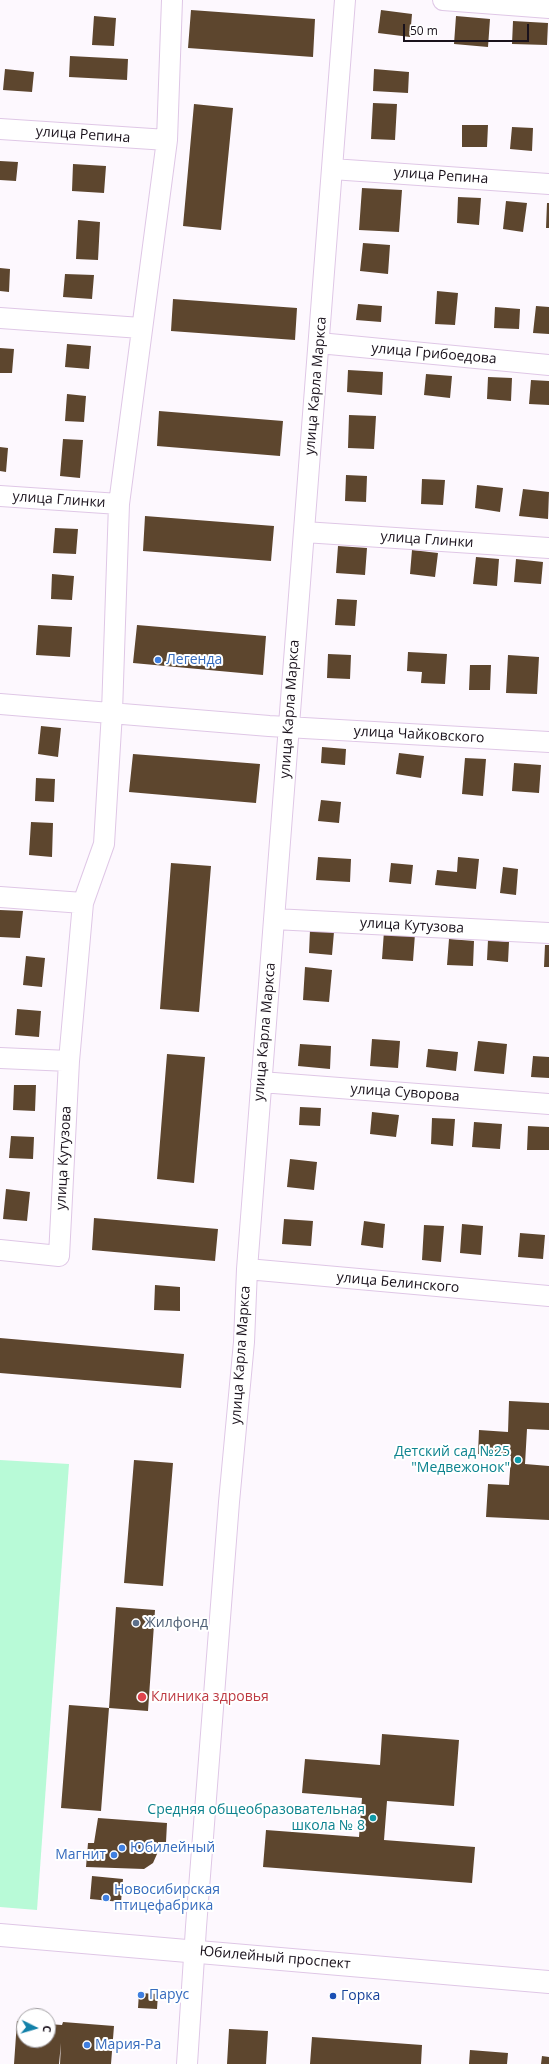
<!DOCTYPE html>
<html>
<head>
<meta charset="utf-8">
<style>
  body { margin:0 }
  #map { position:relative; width:549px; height:2064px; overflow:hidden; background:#fdf8fe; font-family:"Open Sans",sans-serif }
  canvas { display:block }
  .north { position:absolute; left:16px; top:2008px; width:40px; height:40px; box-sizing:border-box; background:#fff; border:1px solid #a3a0a4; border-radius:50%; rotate:95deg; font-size:11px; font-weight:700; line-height:16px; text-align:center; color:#1a121c }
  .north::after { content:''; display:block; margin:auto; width:14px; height:18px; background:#1381a9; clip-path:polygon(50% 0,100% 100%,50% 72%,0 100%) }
  .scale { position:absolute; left:403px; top:24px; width:126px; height:18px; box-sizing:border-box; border:2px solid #1a121c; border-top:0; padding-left:5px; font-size:12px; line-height:14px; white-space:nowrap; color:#1a121c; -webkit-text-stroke:3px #fff; paint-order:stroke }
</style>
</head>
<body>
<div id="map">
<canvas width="549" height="2064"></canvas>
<div class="north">С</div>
<div class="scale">50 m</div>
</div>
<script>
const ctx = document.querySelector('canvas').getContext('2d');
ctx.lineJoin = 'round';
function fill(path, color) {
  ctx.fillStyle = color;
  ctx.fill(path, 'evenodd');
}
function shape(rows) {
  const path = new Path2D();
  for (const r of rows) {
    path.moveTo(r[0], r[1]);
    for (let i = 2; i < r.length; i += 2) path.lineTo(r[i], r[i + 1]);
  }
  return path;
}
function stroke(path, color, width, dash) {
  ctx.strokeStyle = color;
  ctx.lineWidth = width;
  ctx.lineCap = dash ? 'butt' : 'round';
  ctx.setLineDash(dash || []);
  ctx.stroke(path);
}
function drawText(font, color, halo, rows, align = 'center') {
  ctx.font = font + ' "Open Sans",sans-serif';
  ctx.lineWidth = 4;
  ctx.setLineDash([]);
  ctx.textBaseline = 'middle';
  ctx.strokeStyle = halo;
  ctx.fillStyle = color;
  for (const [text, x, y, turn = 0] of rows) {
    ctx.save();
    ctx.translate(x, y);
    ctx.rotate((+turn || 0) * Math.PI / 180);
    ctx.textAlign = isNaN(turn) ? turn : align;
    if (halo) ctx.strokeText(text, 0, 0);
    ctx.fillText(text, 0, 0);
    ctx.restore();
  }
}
const green = shape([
  [0,1460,69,1464,37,1910,0,1907]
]);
const building = shape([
  [191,10,315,19,313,57,188,48],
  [381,10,412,14,410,37,378,33],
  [94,16,116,18,114,46,92,45],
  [456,16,490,19,488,47,454,44],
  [513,21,548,23,547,45,512,44],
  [70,56,128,59,127,80,69,77],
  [5,69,34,72,32,92,3,90],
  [374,69,409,72,408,93,373,91],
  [373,103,397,104,395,140,371,139],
  [194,104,233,108,221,230,183,226],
  [462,125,488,125,487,147,462,147],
  [512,127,533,128,532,151,510,149],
  [0,161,18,162,16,181,0,180],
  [73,164,106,166,104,193,72,191],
  [362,188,402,190,399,232,359,230],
  [458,197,481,198,479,225,457,223],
  [506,201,527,203,523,232,503,229],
  [547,203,549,203,549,228,546,228],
  [78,220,100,222,98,260,76,259],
  [363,243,390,245,388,274,360,271],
  [0,268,10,269,9,292,0,291],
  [65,274,94,275,92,299,63,297],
  [437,291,458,293,455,325,435,324],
  [173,299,297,308,295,340,171,331],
  [358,304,382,306,381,322,356,320],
  [536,306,549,307,549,334,533,333],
  [495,307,520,309,519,329,494,328],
  [67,344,91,346,89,369,65,367],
  [0,348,14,349,12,373,0,373],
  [348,370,383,372,382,395,347,392],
  [426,374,452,376,450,398,424,395],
  [488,377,512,378,511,401,487,399],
  [531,380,549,381,549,405,529,404],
  [67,394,86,396,84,422,65,421],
  [159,411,283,421,280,456,157,446],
  [349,415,376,416,374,449,348,448],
  [63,439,83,440,80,478,60,476],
  [0,447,8,448,6,472,0,471],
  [346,475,367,476,366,502,345,501],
  [422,479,445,480,443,505,421,504],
  [477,485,503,488,500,512,475,508],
  [523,489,549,492,548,519,519,516],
  [145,516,274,526,271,561,143,551],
  [55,528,78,529,76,554,53,553],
  [338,546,367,548,365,575,336,573],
  [412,550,438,553,435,577,410,574],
  [476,557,499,559,497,586,473,584],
  [516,559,543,562,541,584,514,582],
  [52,574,74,576,72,600,51,599],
  [337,599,357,600,355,626,335,625],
  [38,625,72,627,70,657,36,655],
  [137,625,266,636,263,675,133,663],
  [408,652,447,654,445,684,421,683,422,672,407,671],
  [328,654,351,655,350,679,327,678],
  [508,655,539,657,537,694,506,693],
  [470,665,491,665,490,690,469,690],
  [41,726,61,728,58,757,38,754],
  [322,747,346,749,345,765,321,763],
  [399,753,424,756,421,778,396,774],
  [133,754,260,764,256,803,129,792],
  [465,758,486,759,483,796,462,794],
  [514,763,541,765,539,793,512,791],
  [36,778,55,779,54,802,35,801],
  [321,800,341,802,339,823,318,821],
  [31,822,53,823,52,857,29,855],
  [318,857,351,859,350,882,316,880],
  [458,857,479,859,476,889,435,885,437,870,457,872],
  [171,863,211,866,199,1012,160,1009],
  [391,863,413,865,411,884,389,882],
  [503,867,518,869,516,895,500,893],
  [0,910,23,911,20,938,0,937],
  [310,930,334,932,332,955,309,953],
  [384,931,415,934,413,961,382,959],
  [449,939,474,941,473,966,447,965],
  [488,940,509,942,508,962,487,960],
  [545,945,549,945,549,967,544,967],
  [26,956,45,958,42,987,23,985],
  [305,967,332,970,329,1002,303,1000],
  [17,1009,41,1011,39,1037,15,1035],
  [372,1039,400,1041,398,1068,370,1066],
  [478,1041,507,1044,504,1074,474,1071],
  [300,1044,331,1046,330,1069,298,1066],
  [428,1049,458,1052,456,1071,426,1067],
  [167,1054,205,1057,194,1183,157,1179],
  [533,1056,549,1057,549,1078,531,1077],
  [14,1085,36,1085,35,1111,13,1110],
  [300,1107,321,1108,320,1126,299,1125],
  [372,1112,399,1115,396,1137,370,1134],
  [432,1118,455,1119,453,1146,431,1144],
  [474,1122,502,1124,500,1149,472,1147],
  [528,1126,549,1127,549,1150,527,1150],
  [11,1136,34,1137,33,1159,9,1158],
  [290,1159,317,1162,314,1190,287,1187],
  [6,1189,30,1192,27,1221,3,1219],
  [94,1218,218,1229,215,1261,92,1250],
  [284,1219,313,1221,311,1246,282,1244],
  [364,1221,385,1224,383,1248,361,1245],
  [462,1224,483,1226,481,1255,460,1253],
  [424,1225,444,1226,441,1262,422,1260],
  [520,1233,545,1235,543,1259,518,1257],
  [155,1285,180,1287,180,1311,154,1310],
  [0,1338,184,1354,181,1388,0,1373],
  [509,1401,549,1403,549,1430,527,1429,525,1464,549,1466,549,1520,486,1517,488,1484,509,1485,511,1456,478,1454,479,1430,508,1432],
  [134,1460,173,1463,163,1586,124,1583],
  [116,1607,155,1610,148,1711,109,1708,101,1811,61,1808,69,1705,109,1708],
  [382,1734,459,1740,454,1806,387,1801,384,1840,475,1847,472,1883,263,1867,266,1830,359,1837,362,1798,302,1793,305,1759,380,1765],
  [98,1818,167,1823,166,1842,158,1842,157,1854,153,1863,144,1869,86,1867,88,1843,94,1843],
  [92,1876,123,1879,121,1902,90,1899],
  [139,1993,158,1994,157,2009,138,2008],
  [17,2021,24,2022,24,2040,48,2040,48,2024,62,2025,63,2022,114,2026,111,2064,60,2064,61,2043,59,2064,14,2064],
  [229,2029,268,2031,266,2064,227,2064],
  [312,2037,422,2045,421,2064,310,2064],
  [470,2050,508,2053,507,2064,469,2064],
  [542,2056,549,2057,549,2064,541,2064]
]);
const minor = shape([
  [443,0,549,8],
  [0,129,167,140],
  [332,169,549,184],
  [0,318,141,328],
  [319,343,549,365],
  [0,496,119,504],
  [304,532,549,548],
  [0,704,269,726,549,742],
  [0,897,83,903],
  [274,919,549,933],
  [0,1058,69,1061],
  [261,1082,549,1104],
  [0,1250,59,1256,69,1061,83,903,104,844,112,712,119,504,167,140,172,0],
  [247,1269,549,1296],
  [187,2064,196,1927,229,1502,244,1342,247,1269,345,0]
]);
const major = shape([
  [0,1935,549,1982]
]);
const markers = [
  [158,660,4,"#3f7fe0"],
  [518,1460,4,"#0f9aa8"],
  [136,1623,4,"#5c6f8a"],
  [142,1697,5,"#e0444e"],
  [373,1818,4,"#0f9aa8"],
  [122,1848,4,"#3f7fe0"],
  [114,1855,4,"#3f7fe0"],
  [106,1898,4,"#3f7fe0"],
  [141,1995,4,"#3f7fe0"],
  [333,1996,4,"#1a4fb4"],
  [87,2045,4,"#3f7fe0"]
];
const streetNames = [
  ["улица Репина",83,135,4],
  ["улица Репина",441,176,4],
  ["улица Грибоедова",434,354,5],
  ["улица Карла Маркса",316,386,-85],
  ["улица Глинки",59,500,4],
  ["улица Глинки",427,540,4],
  ["улица Карла Маркса",290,709,-86],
  ["улица Чайковского",419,735,3],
  ["улица Кутузова",412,926,3],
  ["улица Карла Маркса",265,1032,-85],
  ["улица Суворова",405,1093,4],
  ["улица Кутузова",64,1158,-87],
  ["улица Белинского",398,1283,5],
  ["улица Карла Маркса",241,1355,-86],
  ["Юбилейный проспект",275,1958,5]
];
const shopNames = [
  ["Легенда",166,660],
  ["Юбилейный",130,1848],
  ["Магнит",106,1855,"right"],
  ["Новосибирская",114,1890],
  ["птицефабрика",114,1906],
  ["Парус",149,1995],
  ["Мария-Ра",95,2045]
];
const cultureNames = [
  ["Детский сад №25",510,1452],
  ["\"Медвежонок\"",510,1468],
  ["Средняя общеобразовательная",365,1810],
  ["школа № 8",365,1826]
];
const serviceNames = [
  ["Жилфонд",144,1623]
];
const healthNames = [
  ["Клиника здровья",151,1697]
];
const transitNames = [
  ["Горка",341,1996]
];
fill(green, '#b8fad7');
fill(building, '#5d462e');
stroke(minor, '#dfc7e6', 22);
stroke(major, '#dfc7e6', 24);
stroke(minor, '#fff', 20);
stroke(major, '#fff', 22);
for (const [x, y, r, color] of markers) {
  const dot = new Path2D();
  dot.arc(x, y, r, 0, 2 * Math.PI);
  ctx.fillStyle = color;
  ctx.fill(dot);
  stroke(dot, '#fff', 1.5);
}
drawText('14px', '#1a121c', '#fff', streetNames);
drawText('14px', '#366cbe', '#fff', shopNames, 'left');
drawText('14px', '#0d838f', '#fff', cultureNames, 'right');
drawText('14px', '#4e5e75', '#fff', serviceNames, 'left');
drawText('14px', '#be3a42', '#fff', healthNames, 'left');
drawText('14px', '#164399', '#fff', transitNames, 'left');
</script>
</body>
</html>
